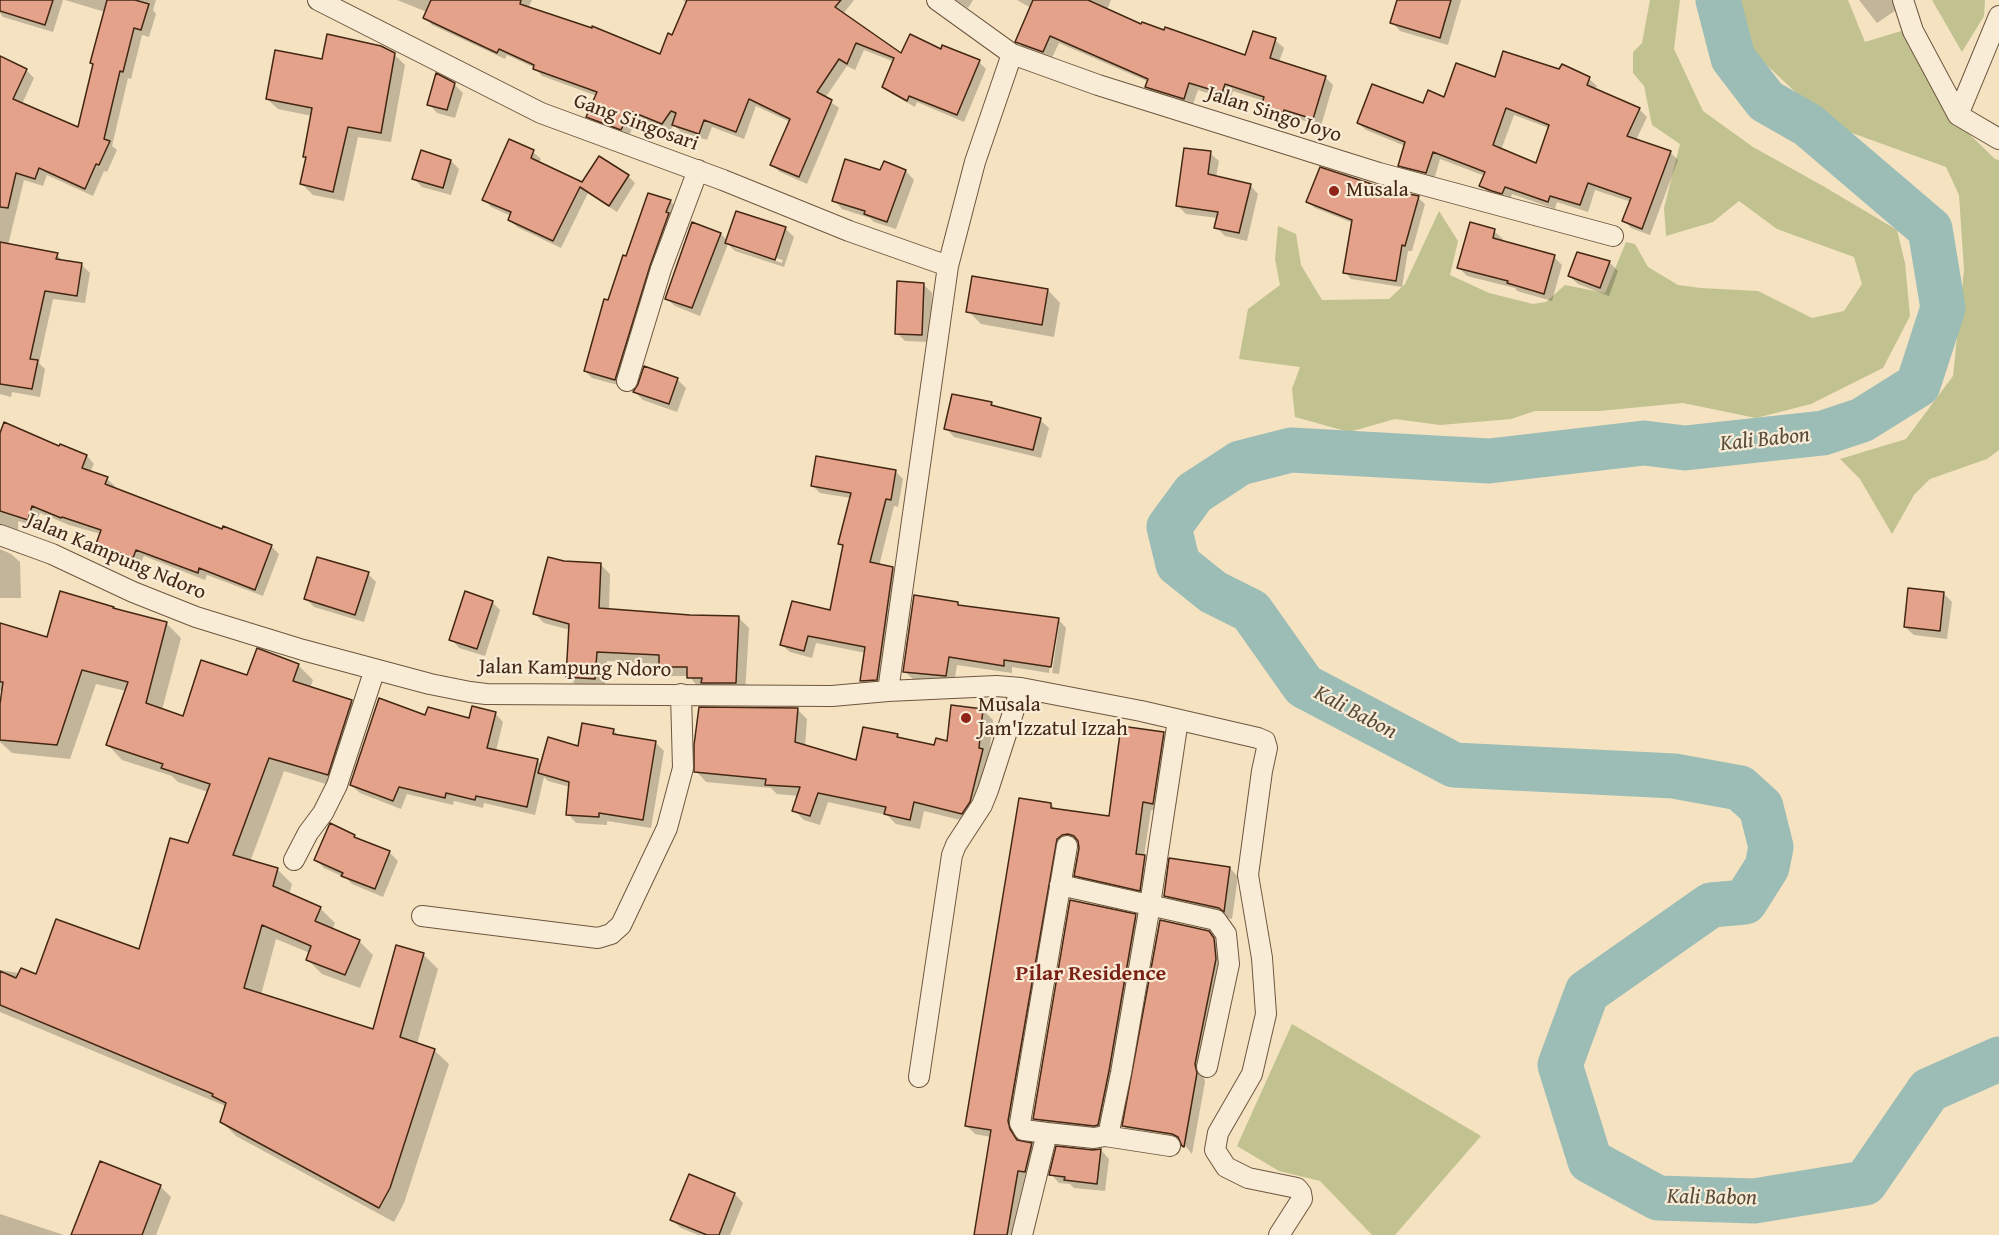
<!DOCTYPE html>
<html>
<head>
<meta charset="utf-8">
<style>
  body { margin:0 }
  canvas { display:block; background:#f4e2c1 }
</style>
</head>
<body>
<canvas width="1999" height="1235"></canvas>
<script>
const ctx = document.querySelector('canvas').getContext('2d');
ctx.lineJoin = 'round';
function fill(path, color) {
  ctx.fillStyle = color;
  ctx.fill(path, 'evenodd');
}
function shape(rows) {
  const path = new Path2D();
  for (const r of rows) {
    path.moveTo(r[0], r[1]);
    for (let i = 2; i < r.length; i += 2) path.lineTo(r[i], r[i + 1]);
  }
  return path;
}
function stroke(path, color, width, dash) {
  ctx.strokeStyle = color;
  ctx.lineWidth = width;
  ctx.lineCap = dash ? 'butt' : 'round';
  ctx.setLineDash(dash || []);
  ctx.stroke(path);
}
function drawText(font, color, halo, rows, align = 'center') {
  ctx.font = font + ' "Gentium Book Plus",serif';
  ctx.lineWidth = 4.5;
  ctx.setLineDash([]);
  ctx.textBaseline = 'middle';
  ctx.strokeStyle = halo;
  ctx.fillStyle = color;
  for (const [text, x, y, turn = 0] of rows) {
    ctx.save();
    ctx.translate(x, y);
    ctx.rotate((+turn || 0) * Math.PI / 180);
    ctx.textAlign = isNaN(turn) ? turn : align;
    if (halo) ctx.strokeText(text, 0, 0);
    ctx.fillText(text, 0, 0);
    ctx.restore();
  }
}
const green = shape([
  [1650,0,1680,0,1674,49,1703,111,1753,147,1823,186,1897,230,1905,263,1910,316,1883,368,1811,404,1756,418,1683,403,1599,411,1535,411,1511,419,1440,425,1395,419,1349,432,1295,417,1292,389,1300,367,1239,359,1248,309,1280,285,1275,259,1278,226,1296,234,1301,265,1322,300,1389,299,1405,284,1439,211,1458,241,1450,275,1489,293,1533,304,1546,302,1565,285,1605,293,1626,242,1635,244,1648,267,1678,285,1701,288,1758,291,1812,318,1844,311,1862,284,1854,257,1777,229,1739,201,1713,222,1666,236,1664,208,1680,144,1652,125,1644,86,1633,73,1633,52,1642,43],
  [1736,0,1848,0,1865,42,1921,25,1964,129,1995,159,1999,160,1999,450,1987,459,1930,479,1914,495,1892,534,1860,479,1840,459,1906,439,1953,376,1964,270,1959,195,1946,167,1841,129,1807,103,1754,53],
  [1932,0,1985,0,1984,16,1962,52],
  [1292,1024,1481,1136,1395,1235,1372,1235,1320,1181,1279,1171,1237,1146]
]);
const shadow = shape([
  [0,0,63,0,53,32,3,17,0,13],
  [65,0,156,0,153,10,156,14,149,37,142,35,131,79,128,78,112,146,117,150,107,172,104,171,93,196,47,175,43,186,24,180,8,245,57,255,64,262,81,264,90,273,85,303,53,299,39,363,45,369,40,397,12,392,11,397,0,394,0,58,26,70,34,78,22,104,79,129,94,66,91,63,105,12],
  [397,0,532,0,528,8,661,56,673,36,687,3,683,0,854,0,843,14,902,55,941,51,979,62,986,69,964,122,917,102,915,107,892,94,884,87,895,62,864,50,855,70,847,66,825,98,839,108,807,184,780,172,772,165,790,122,756,106,744,139,712,127,707,140,681,132,674,125,670,130,637,117,629,136,595,124,588,116,597,96,542,76,535,68,507,55,505,59,432,25,425,17,427,12],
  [955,0,973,0,968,8],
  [1017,0,1111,0,1107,10,1142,26,1246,57,1275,40,1284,48,1279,62,1325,77,1333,85,1321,126,1292,117,1289,127,1269,121,1261,112,1264,101,1233,91,1230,100,1198,90,1192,107,1155,95,1147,87,1149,82,1059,43,1051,60,1025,50,1017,41,1031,8],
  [1398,0,1461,0,1448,45,1400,31,1392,22],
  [1859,0,1903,0,1899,8,1877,23],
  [394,54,405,65,391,142,358,137,344,201,313,195,302,184,307,159,304,156,312,116,278,109,267,99,323,61],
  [1563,66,1589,79,1597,86,1595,90,1639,109,1647,117,1636,140,1670,152,1678,160,1650,235,1631,228,1624,220,1631,202,1595,190,1588,212,1557,202,1555,209,1512,194,1510,200,1489,193,1481,186,1485,176,1440,159,1434,180,1407,173,1399,165,1405,146,1366,130,1358,123,1445,98,1496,79,1560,71],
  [1514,115,1549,128,1537,165,1501,150],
  [454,84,463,93,455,118,437,113,429,104],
  [510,141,533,152,541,159,539,163,583,184,628,176,635,183,617,212,588,193,561,248,517,227,509,220,511,216,491,207,484,199],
  [1210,153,1219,161,1216,177,1250,185,1258,194,1247,241,1225,236,1216,227,1218,218,1186,214,1178,206],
  [451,161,459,169,451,195,422,187,414,179],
  [884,163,906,171,914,180,896,229,874,222,870,218,842,209,834,200,881,172],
  [1390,191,1418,198,1425,204,1412,251,1408,251,1402,287,1351,279,1345,272,1353,223,1315,208,1308,202],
  [670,201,677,208,622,386,592,378,585,371,609,302,627,258],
  [785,228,794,237,784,267,735,251,728,244,700,316,675,306,666,298,721,234,728,241],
  [735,245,783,260,782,263,735,248],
  [1494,231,1503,239,1502,242,1554,257,1562,265,1552,301,1517,291,1515,288,1467,276,1459,268],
  [1578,254,1610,263,1618,271,1609,296,1578,284,1569,276],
  [923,284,932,293,930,342,905,341,897,333],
  [1048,290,1060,303,1054,337,981,324,968,311],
  [677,379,686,388,677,412,643,400,635,392],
  [991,403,996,408,1040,420,1049,428,1041,458,954,437,946,428],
  [0,437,60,447,87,456,94,464,90,472,107,479,115,486,114,489,223,531,271,546,279,554,263,596,207,575,205,580,144,556,140,565,105,551,98,544,101,534,69,525,40,513,35,526,18,521,18,533,0,527],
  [895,471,903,479,898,507,894,506,879,566,893,568,901,576,885,687,869,689,862,681,866,653,816,643,812,658,790,652,782,645,831,612,844,547,840,543,851,498,820,493,812,485],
  [0,549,11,554,20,562,21,598,0,598],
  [564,563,600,564,610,574,609,611,739,618,749,628,745,693,698,687,689,676,670,676,660,664,607,661,605,688,577,686,567,676,570,630,544,623,535,614],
  [368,574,376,582,364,622,314,607,306,599],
  [1943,593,1952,602,1947,639,1914,635,1905,627],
  [492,602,500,610,485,656,459,648,451,639],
  [957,603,961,607,1058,619,1066,628,1059,674,1052,673,1059,624,1056,624,1049,673,1012,667,1012,673,957,665,954,684,913,679,904,671],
  [113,608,166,623,181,638,162,710,184,718,248,677,258,650,299,666,313,680,310,688,351,701,366,716,342,789,284,771,250,862,277,869,292,884,289,895,320,908,335,923,332,930,359,941,373,955,360,988,322,974,308,960,310,953,276,939,261,995,374,1031,423,954,438,969,417,1044,434,1050,449,1064,404,1203,394,1222,236,1136,222,1122,226,1108,223,1105,0,1012,0,970,37,976,140,951,189,845,208,792,178,782,172,776,122,760,108,745,126,691,96,684,70,759,12,753,0,742,0,716,3,692,0,691,0,629,48,638],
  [797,709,807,719,805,747,857,762,897,735,902,740,935,747,949,742,983,710,993,720,989,757,972,823,924,811,920,829,896,824,887,815,828,802,820,825,804,820,794,810,799,796,777,794,771,788,706,782,696,771],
  [495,713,503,722,496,751,537,760,542,765,613,730,619,736,655,742,664,751,651,828,607,821,607,825,576,823,568,814,570,787,548,781,544,777,535,815,484,803,483,808,454,801,453,805,407,794,401,809,360,793,351,785,426,717,470,720],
  [1163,733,1172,742,1161,811,1151,810,1144,856,1153,865,1148,898,1084,884,1076,875,1080,842,1072,842,1016,1130,1019,1142,1031,1145,1040,1153,1017,1235,975,1235,991,1137,975,1134,967,1126,1051,804,1056,810,1110,818],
  [354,836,358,840,390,853,398,861,383,897,352,884,346,878,324,868,316,860],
  [1230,868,1238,877,1232,919,1174,904,1165,895],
  [1135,916,1144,924,1106,1133,1043,1127,1034,1119],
  [1208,932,1222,948,1203,1074,1205,1082,1192,1154,1182,1142,1132,1134,1124,1126],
  [1101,1150,1109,1159,1105,1191,1074,1188,1070,1184,1059,1183,1051,1174,1093,1151],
  [690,1176,735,1194,743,1203,730,1235,698,1235,681,1228,672,1220],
  [160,1186,171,1197,156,1235,73,1235],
  [0,1214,64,1235,0,1235]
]);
const river = shape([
  [1718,0,1733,58,1766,101,1808,125,1930,229,1943,308,1918,385,1862,420,1823,433,1685,448,1644,443,1489,461,1291,450,1240,463,1194,493,1169,527,1178,564,1213,592,1251,611,1304,686,1454,765,1674,776,1740,788,1761,807,1771,847,1767,867,1745,902,1711,905,1587,992,1560,1065,1590,1161,1658,1198,1754,1201,1865,1183,1929,1090,1999,1059]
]);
const building = shape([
  [0,0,53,0,45,25,0,11,0,0],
  [107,0,135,0,149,4,141,30,134,28,123,72,120,71,104,139,110,141,99,165,96,164,85,189,39,168,35,179,16,173,8,208,0,207,0,56,27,69,13,99,78,127,93,64,90,63,107,0],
  [431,0,521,0,520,4,592,28,592,26,660,54,668,33,672,35,687,0,841,0,835,7,901,53,910,34,941,49,942,45,980,60,957,115,909,96,907,101,882,87,894,58,856,43,847,64,839,59,817,92,832,100,799,177,770,165,790,119,749,99,736,132,704,120,699,134,672,125,676,113,671,111,662,124,630,111,621,130,586,117,597,92,533,69,534,65,499,49,497,53,423,18,431,0],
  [1033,0,1088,0,1141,24,1142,22,1164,30,1165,27,1245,55,1253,31,1276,38,1270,58,1326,76,1313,119,1284,110,1281,119,1259,113,1264,97,1225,84,1222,93,1189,83,1184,99,1145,87,1148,79,1050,36,1043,52,1018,43,1015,42,1033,0],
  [1397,0,1451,0,1440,38,1390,23,1397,0],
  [327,34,381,46,395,53,381,133,348,127,333,192,300,184,306,157,303,157,312,108,266,99,275,50,322,59,327,34],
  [1503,51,1559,69,1562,64,1590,77,1587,85,1640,108,1627,136,1671,151,1642,229,1622,221,1631,198,1588,183,1580,205,1550,196,1548,202,1505,187,1502,194,1492,191,1479,186,1485,172,1433,152,1426,173,1398,166,1405,142,1357,123,1372,84,1423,103,1428,90,1444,97,1456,63,1495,77,1503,51],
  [1506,108,1549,125,1536,163,1493,145,1506,108],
  [436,73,455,83,447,110,427,105,436,73],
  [509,139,534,150,531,158,582,182,599,156,629,175,609,206,580,187,553,241,508,220,511,212,482,200,509,139],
  [1184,148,1211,151,1208,174,1251,184,1239,233,1214,228,1218,212,1176,206,1184,148],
  [421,150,451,160,443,188,412,179,421,150],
  [845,159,880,170,884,161,906,170,887,222,864,214,865,211,832,201,845,159],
  [1320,167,1390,190,1419,196,1405,246,1402,245,1396,281,1343,273,1352,220,1306,202,1320,167],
  [648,193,671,200,666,212,669,213,650,266,615,380,584,371,604,299,608,300,623,255,626,256,648,193],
  [736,211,786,227,775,260,725,243,736,211],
  [692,222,721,233,692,308,665,299,692,222],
  [1470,222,1495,229,1493,238,1555,255,1544,294,1507,283,1508,281,1457,268,1470,222],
  [0,242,58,253,56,259,82,263,77,296,45,291,30,359,38,360,32,389,0,384,0,242],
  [1577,252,1610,261,1600,288,1568,276,1577,252],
  [972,276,1048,289,1042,325,966,312,972,276],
  [897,281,924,283,922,335,895,334,897,281],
  [644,366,678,378,669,404,633,392,638,384,644,366],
  [952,394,992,402,991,405,1041,418,1033,450,944,429,952,394],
  [4,422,59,446,60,444,87,455,82,468,108,477,105,484,222,529,223,526,272,545,255,590,199,568,198,573,136,550,133,558,96,544,101,530,62,517,61,518,32,506,28,520,0,511,0,433,4,422],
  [816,456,896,470,891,500,886,499,870,562,893,567,877,680,860,681,865,647,808,636,804,651,780,645,792,601,830,610,843,545,838,544,851,493,811,486,816,456],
  [317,557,369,572,355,615,304,599,317,557],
  [548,557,564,561,601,563,599,608,690,615,739,616,736,683,701,683,702,678,687,678,687,667,659,667,659,655,597,652,595,679,566,677,569,624,533,614,548,557],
  [1908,588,1944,592,1940,631,1904,627,1908,588],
  [60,591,114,607,113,608,167,622,146,703,183,716,201,660,247,675,257,648,299,664,293,681,352,700,328,775,269,758,233,855,278,868,273,886,321,907,315,921,360,940,345,975,306,960,311,946,262,925,244,988,373,1029,396,945,424,953,400,1037,435,1049,390,1188,379,1208,220,1122,226,1103,212,1096,213,1094,0,1005,0,971,16,978,21,968,36,974,56,919,139,949,170,838,188,843,210,784,161,768,163,764,106,745,128,682,82,670,57,745,0,740,0,704,3,682,0,682,0,623,47,637,60,591],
  [465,591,493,601,477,649,449,640,465,591],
  [914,595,958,602,958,605,1059,618,1051,667,1004,660,1004,666,949,657,946,676,903,672,914,595],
  [379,698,425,715,428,707,469,718,472,706,496,712,487,748,538,759,527,807,476,796,475,800,446,793,445,798,399,787,393,801,350,785,379,698],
  [951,705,983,709,979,748,983,749,970,802,962,814,914,802,910,820,884,814,886,807,818,793,810,816,792,811,800,787,765,785,766,779,694,772,694,745,699,707,798,708,795,742,856,760,863,727,898,734,897,737,934,745,936,738,947,741,951,705],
  [582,723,614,729,613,734,656,741,643,820,599,813,599,817,566,815,569,782,538,773,548,737,578,746,582,723],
  [1121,726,1164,732,1153,804,1143,802,1136,854,1145,855,1140,891,1074,876,1079,848,1078,841,1074,836,1068,834,1062,835,1057,839,1008,1121,1010,1129,1017,1140,1032,1143,1025,1172,1018,1171,1007,1235,974,1235,991,1130,965,1126,1019,798,1051,803,1051,808,1109,816,1121,726],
  [330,823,355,835,354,837,390,851,375,889,341,876,343,873,314,860,330,823],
  [1169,858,1230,867,1224,912,1219,908,1164,896,1169,858],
  [1070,900,1136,914,1109,1071,1098,1125,1094,1126,1033,1119,1070,900],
  [1160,920,1209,931,1214,938,1216,959,1195,1064,1197,1073,1184,1147,1182,1146,1178,1137,1172,1134,1122,1126,1160,920],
  [1056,1146,1093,1150,1101,1149,1097,1184,1064,1180,1065,1177,1049,1175,1056,1146],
  [100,1161,161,1185,142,1235,71,1235,100,1161],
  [689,1174,735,1193,719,1235,707,1235,670,1220,689,1174]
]);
const street = shape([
  [318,0,541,113,723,180,849,231,948,266],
  [937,0,1012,54,1098,85,1379,173,1613,236],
  [1903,0,1913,31,1958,115,1999,139],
  [1958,115,1999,16],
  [627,381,661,269,698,170],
  [0,535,52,554,133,592,196,617,303,650,430,684,470,692,486,694,832,696,888,691,996,686,1021,688,1141,711,1258,738,1265,741,1267,748,1262,771,1248,875,1262,958,1266,1014,1252,1074,1218,1133,1215,1150,1226,1167,1248,1178,1297,1188,1301,1193,1302,1199,1279,1235],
  [888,691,948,266,975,162,1012,54],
  [294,860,308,833,323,813,337,785,375,669],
  [1060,885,1216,920,1226,934,1229,964,1207,1067],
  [422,916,598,938,611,934,621,925,667,828,683,768,681,694],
  [919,1077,952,855,956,845,982,805,988,790,1021,688],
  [1047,1133,1094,1138,1105,1136,1109,1131,1121,1073,1150,905,1178,720],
  [1105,1136,1170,1146],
  [1022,1235,1047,1133,1024,1130,1020,1123,1067,846]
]);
const markers = [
  [1334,191,6,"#8f2418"],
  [966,718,6,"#8f2418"]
];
const streetNames = [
  ["Jalan Singo Joyo",1274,115,18],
  ["Gang Singosari",636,123,20],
  ["Jalan Kampung Ndoro",116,557,23],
  ["Jalan Kampung Ndoro",575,669,1]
];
const poiNames = [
  ["Musala",1346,191],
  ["Musala",978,706],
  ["Jam'Izzatul Izzah",978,730]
];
const waterNames = [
  ["Kali Babon",1765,440,-6],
  ["Kali Babon",1355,713,28],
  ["Kali Babon",1712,1198,1]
];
const neighbourhoodNames = [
  ["Pilar Residence",1091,974]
];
fill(green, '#c1c28f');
fill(shadow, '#0003');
stroke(river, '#9cbdb6', 45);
fill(building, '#e5a28a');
stroke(building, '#432712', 1.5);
stroke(street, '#6f563e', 22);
stroke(street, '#f8ecd7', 20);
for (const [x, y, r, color] of markers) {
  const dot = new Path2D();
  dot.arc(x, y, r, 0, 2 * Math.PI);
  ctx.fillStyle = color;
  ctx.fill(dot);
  stroke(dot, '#f8ecd7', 2);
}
drawText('21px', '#432712', '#f8ecd7', streetNames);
drawText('21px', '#432712', '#f8ecd7', poiNames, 'left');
drawText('italic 22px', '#594c3b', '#f8ecd7', waterNames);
drawText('bold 22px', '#7a1f14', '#f8ecd7', neighbourhoodNames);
</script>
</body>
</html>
